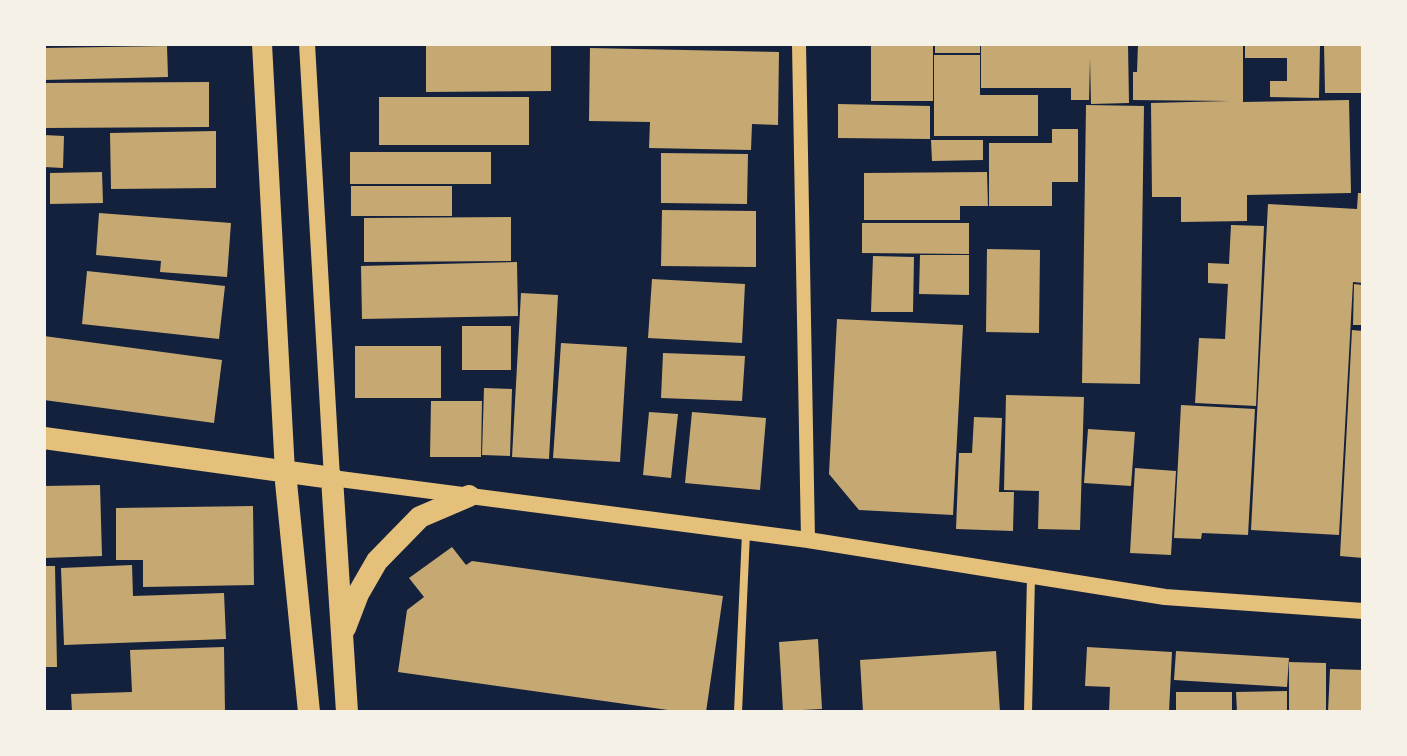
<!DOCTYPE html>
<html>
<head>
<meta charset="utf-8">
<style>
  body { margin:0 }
  #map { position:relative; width:1407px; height:756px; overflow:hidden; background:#14213d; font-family:Manrope,sans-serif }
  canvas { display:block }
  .frame { position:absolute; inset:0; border:46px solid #f6f1e7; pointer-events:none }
</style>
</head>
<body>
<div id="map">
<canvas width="1407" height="756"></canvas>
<div class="frame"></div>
</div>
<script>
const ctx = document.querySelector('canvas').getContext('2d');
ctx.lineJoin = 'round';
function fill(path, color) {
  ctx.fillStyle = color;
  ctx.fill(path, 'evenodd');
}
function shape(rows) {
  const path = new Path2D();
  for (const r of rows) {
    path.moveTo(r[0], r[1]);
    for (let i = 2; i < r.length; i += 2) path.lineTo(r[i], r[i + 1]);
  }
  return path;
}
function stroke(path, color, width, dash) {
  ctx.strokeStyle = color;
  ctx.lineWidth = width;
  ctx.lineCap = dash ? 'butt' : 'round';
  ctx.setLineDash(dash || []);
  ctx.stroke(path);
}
const building = shape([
  [426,44,551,44,551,91,426,92],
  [871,44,933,44,933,101,871,101],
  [935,44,980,44,980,53,935,53],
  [981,44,1128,44,1129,103,1091,104,1090,59,1089,100,1071,100,1071,88,981,88],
  [1138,44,1243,44,1243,102,1349,100,1351,193,1247,195,1247,221,1181,222,1181,197,1152,197,1151,103,1230,101,1133,100,1133,72,1137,72],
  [1245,44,1320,44,1319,98,1270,97,1270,81,1287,81,1287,58,1245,58],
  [1324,44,1363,44,1363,93,1325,93],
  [167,46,168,77,44,80,44,48],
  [590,48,779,52,778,125,752,124,751,150,649,148,650,122,589,121],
  [934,55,980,55,980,95,1038,95,1038,136,934,136],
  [209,82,209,127,44,128,44,83],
  [379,97,529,97,529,145,379,145],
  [838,104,930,106,930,139,838,138],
  [1086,105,1144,106,1140,384,1082,383],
  [1052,129,1078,129,1078,182,1052,182,1052,206,989,206,989,143,1052,143],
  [216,131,216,188,111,189,110,133],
  [44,135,64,136,63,168,44,167],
  [931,140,983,140,983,160,932,161],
  [350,152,491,152,491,184,350,184],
  [661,153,748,154,747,204,661,203],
  [102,172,103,203,50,204,50,173],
  [987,172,988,206,960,206,960,220,864,220,864,173],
  [351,186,452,186,452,216,351,216],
  [1358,193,1363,193,1363,283,1353,282,1339,535,1251,530,1268,204,1357,209],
  [662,210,756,211,756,267,661,266],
  [99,213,231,223,227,277,160,272,161,261,96,255],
  [511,217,511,261,364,262,364,218],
  [862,223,969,223,969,254,862,253],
  [1231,225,1264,226,1256,406,1195,403,1199,338,1225,339,1228,284,1208,283,1208,263,1229,264],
  [987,249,1040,250,1039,333,986,332],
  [920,255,969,255,969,295,919,294],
  [873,256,914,257,913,312,871,312],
  [517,262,518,316,362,319,361,266],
  [87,271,225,286,219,339,82,324],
  [652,279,745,284,742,343,648,338],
  [1354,284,1363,285,1363,325,1353,325],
  [521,293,558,295,549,459,512,457],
  [837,319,963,325,953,515,859,510,829,474],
  [462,326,511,326,511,370,462,370],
  [1352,330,1363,331,1363,558,1340,556],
  [44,336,222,360,214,423,44,400],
  [561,343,627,347,620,462,553,458],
  [355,346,441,346,441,398,355,398],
  [663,353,745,356,742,401,661,398],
  [484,388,512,389,510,456,482,455],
  [1006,395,1084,397,1080,530,1038,529,1039,491,1004,490],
  [431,401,482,401,481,457,430,457],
  [1181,405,1255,409,1248,535,1202,533,1201,539,1174,538],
  [649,412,678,414,671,478,643,475],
  [692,412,766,418,760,490,685,483],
  [974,417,1002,418,999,492,1014,492,1013,531,956,529,959,453,972,453],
  [1088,429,1135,432,1131,486,1084,483],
  [1135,468,1176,471,1171,555,1130,553],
  [100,485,102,556,44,558,44,486],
  [253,506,254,585,143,587,143,560,116,560,116,508],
  [452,547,466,565,472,561,723,596,706,712,682,712,398,672,407,610,424,597,409,578],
  [132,565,133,596,224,593,226,639,64,645,61,568],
  [44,566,55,566,57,667,44,667],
  [818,639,822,709,783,711,779,642],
  [224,647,225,712,72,712,71,694,132,692,130,650],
  [1087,647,1172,652,1169,712,1109,712,1110,687,1085,686],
  [996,651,1000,712,863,712,860,660],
  [1176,651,1289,658,1287,687,1174,680],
  [1289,662,1326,663,1326,712,1289,712],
  [1330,669,1363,670,1363,712,1328,712],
  [1287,691,1287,712,1237,712,1236,692],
  [1176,692,1232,692,1232,712,1176,712]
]);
const minor = shape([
  [738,712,746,533],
  [1028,712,1031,576]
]);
const tertiary = shape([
  [799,44,808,540]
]);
const secondary = shape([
  [307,44,332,478,808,540,1165,597,1363,611]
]);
const primary = shape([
  [262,44,285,472]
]);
const trunk = shape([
  [44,438,332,478,347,712],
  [285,472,309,712],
  [345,628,358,594,377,561,420,517,469,496]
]);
fill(building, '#c6a872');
stroke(minor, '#e5c07b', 8);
stroke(tertiary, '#e5c07b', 14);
stroke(secondary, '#e5c07b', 16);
stroke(primary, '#e5c07b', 20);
stroke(trunk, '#e5c07b', 22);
</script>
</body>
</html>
